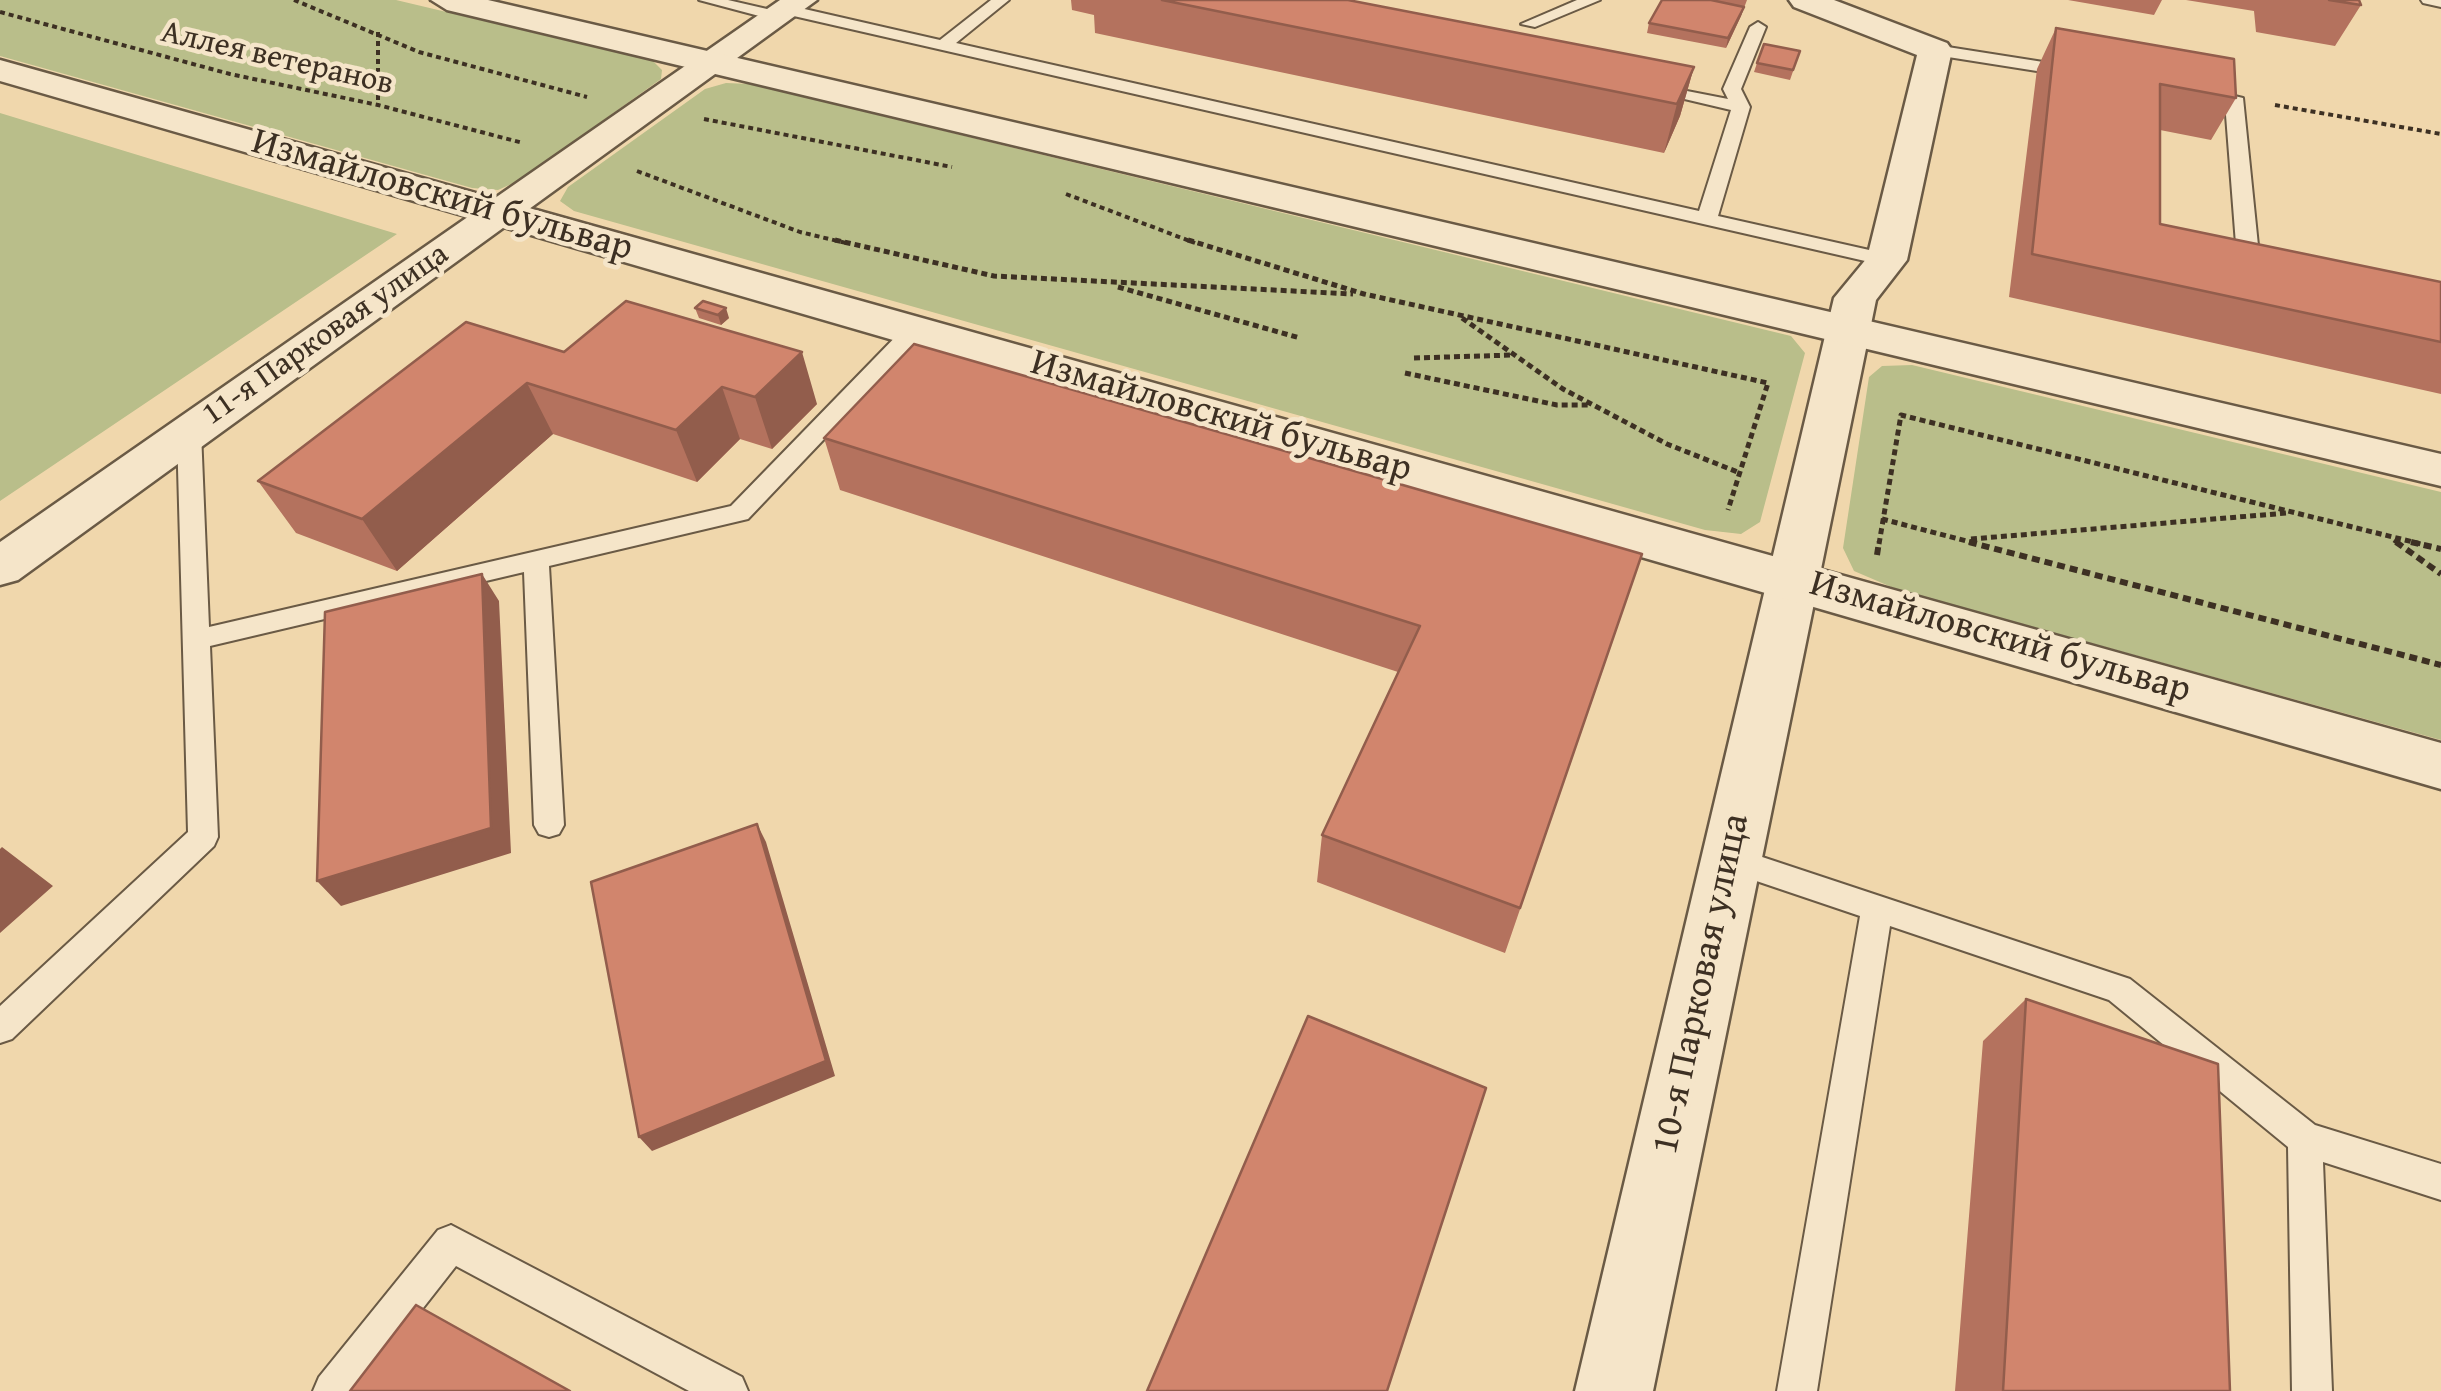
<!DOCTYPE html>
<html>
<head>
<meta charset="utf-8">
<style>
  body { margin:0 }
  canvas { display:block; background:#f0d7ac }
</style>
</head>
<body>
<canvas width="2441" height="1391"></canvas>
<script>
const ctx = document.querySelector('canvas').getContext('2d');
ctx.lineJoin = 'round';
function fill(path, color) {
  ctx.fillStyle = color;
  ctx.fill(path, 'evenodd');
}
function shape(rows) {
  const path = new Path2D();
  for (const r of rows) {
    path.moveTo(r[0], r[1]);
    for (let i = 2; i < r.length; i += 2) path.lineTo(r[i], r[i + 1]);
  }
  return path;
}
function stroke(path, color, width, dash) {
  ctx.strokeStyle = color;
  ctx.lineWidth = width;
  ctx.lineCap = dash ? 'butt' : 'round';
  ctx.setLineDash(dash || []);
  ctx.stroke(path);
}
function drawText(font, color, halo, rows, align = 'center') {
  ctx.font = font + ' "Gentium Book Plus",serif';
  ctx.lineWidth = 9;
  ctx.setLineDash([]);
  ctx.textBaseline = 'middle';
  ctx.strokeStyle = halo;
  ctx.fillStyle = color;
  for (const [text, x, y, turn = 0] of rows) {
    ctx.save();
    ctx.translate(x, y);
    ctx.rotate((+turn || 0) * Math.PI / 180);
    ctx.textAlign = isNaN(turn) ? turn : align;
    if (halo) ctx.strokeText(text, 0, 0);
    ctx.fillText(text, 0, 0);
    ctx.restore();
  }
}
const green = shape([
  [0,0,396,0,653,61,662,70,661,79,518,181,498,190,472,188,0,56],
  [726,83,750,84,1791,336,1805,353,1760,522,1741,534,1705,530,574,211,560,201,568,187,705,89],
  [0,113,397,234,0,501],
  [1912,365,2441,492,2441,740,1896,589,1854,571,1843,548,1869,377,1882,366]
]);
const pathFar2 = shape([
  [294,0,419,52,587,97],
  [0,12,230,74,378,105,523,143],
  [378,32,378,105],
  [2275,105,2441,134],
  [704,119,952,167],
  [637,171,800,232,846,243],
  [1066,194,1195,243]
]);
const pathFar1 = shape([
  [835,240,994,276,1353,294],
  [1188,240,1364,294,1768,383,1728,510],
  [1118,287,1300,338],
  [1462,318,1563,389,1667,444,1740,473],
  [1414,358,1513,355],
  [1405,373,1557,405,1591,405],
  [1882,519,1978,544],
  [1971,539,2287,513],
  [2394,540,2400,544],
  [1879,544,1901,415,2421,544]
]);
const path = shape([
  [1969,542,2441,665],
  [2396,542,2441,574],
  [2411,542,2441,549],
  [1877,555,1879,542]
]);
const service = shape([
  [699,0,728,0,780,12,787,5,940,40,991,0,1009,0,956,43,1699,211,1731,110,1642,89,1651,84,1728,99,1723,89,1750,27,1758,22,1766,27,1741,89,1750,107,1718,216,1887,254,1897,260,1887,266,785,14,778,21,699,0],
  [1577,0,1600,0,1535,27,1521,24,1577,0],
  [2421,0,2441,0,2441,7,2423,3,2421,0],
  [1935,45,2075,67,2084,72,2075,77,1929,54,1927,50,1935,45],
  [2201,88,2243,98,2261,275,2248,276,2238,270,2225,102,2195,97,2192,93,2201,88],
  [915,323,923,325,923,335,748,519,549,566,564,825,559,834,549,837,539,834,534,825,524,572,210,646,218,837,214,846,12,1039,0,1043,0,1006,188,832,177,432,181,427,197,427,201,432,209,627,731,506,907,325,915,323],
  [1729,846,2130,979,2315,1125,2441,1164,2441,1200,2323,1162,2332,1391,2292,1391,2288,1147,2109,1000,1890,926,1817,1391,1777,1391,1860,916,1718,868,1714,859,1718,850,1729,846],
  [451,1225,742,1377,748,1391,689,1391,456,1266,358,1391,313,1391,319,1377,438,1230,451,1225]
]);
const minor = shape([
  [780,0,817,0,18,580,0,585,0,542,780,0],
  [1789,0,1834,0,1947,43,1952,50,1907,260,1876,300,1653,1391,1575,1391,1834,298,1867,258,1917,55,1794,7,1789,0]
]);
const tertiary = shape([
  [431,0,488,0,2441,454,2441,486,447,10,431,0],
  [0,60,2441,743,2441,789,0,81,0,60]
]);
const wall = shape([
  [1071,0,1348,0,1694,67,1680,116,1664,153,1095,33,1094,15,1072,10],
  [1662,0,1747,0,1741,16,1726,48,1647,33,1649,23],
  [2068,0,2162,0,2154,15],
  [2186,0,2359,0,2361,5,2335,46,2256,32,2254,11],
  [2056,28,2236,98,2211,140,2160,130,2160,224,2441,282,2441,394,2009,297,2037,69],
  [1800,51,1790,80,1754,72,1757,63],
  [695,308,729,318,721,325,699,318],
  [564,352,817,404,772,449,740,439,697,482,553,434,397,571,296,533,258,481],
  [824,438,1642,554,1505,953,1317,882,1322,835,1398,672,840,490],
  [2026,999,2230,1391,1955,1391,1983,1041]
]);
const shadedWall = shape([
  [1744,7,1741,16,1726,48,1728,38],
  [1694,67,1680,116,1664,153,1677,104],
  [726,308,729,318,721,325,718,315],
  [802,352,817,404,772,449,755,397],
  [527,383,553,434,397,571,362,519],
  [722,387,740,439,697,482,676,430],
  [482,574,499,601,511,853,341,906,317,881],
  [757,824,766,842,835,1076,652,1151,639,1137],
  [2,847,53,886,0,933,0,849]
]);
const building = shape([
  [1162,0,1348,0,1694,67,1677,104,1162,0],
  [1662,0,1711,0,1744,7,1728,38,1649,23,1662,0],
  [2329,0,2359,0,2361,5,2329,0],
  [2056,28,2234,59,2236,98,2160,84,2160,224,2441,282,2441,342,2032,254,2056,28],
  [1764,44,1800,51,1793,70,1757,63,1764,44],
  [626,301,802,352,755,397,722,387,676,430,527,383,362,519,258,481,466,322,564,352,626,301],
  [703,301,726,308,718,315,695,308,703,301],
  [914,344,1642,554,1520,908,1322,835,1420,626,824,438,914,344],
  [482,574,491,828,317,881,325,612,482,574],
  [757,824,826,1061,639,1137,591,882,757,824],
  [2026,999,2218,1064,2230,1391,2003,1391,2026,999],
  [1308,1016,1486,1088,1387,1391,1147,1391,1308,1016],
  [416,1305,570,1391,350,1391,416,1305]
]);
const farStreetnames = [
  ["Аллея ветеранов",277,59,13],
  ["11-я Парковая улица",326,335,-35]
];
const streetNames = [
  ["Измайловский бульвар",442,196,16],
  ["Измайловский бульвар",1221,417,16],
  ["Измайловский бульвар",2000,638,16],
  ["10-я Парковая улица",1702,984,-78]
];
fill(green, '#b9be8a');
stroke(service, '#6a5a45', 4);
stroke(minor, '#6a5a45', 5);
stroke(tertiary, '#6a5a45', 5);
stroke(pathFar2, '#3d3023', 4, [5, 4]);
stroke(pathFar1, '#3d3023', 5, [6, 4]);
stroke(path, '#3d3023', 6, [8, 5]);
fill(service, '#f5e5c9');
fill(minor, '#f5e5c9');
fill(tertiary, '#f5e5c9');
fill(wall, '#b4725e');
fill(shadedWall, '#925d4c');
fill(building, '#d1856d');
stroke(building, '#925d4c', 2.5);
drawText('32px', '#3d3023', '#f5e5c9', farStreetnames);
drawText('38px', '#3d3023', '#f5e5c9', streetNames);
</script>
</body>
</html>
